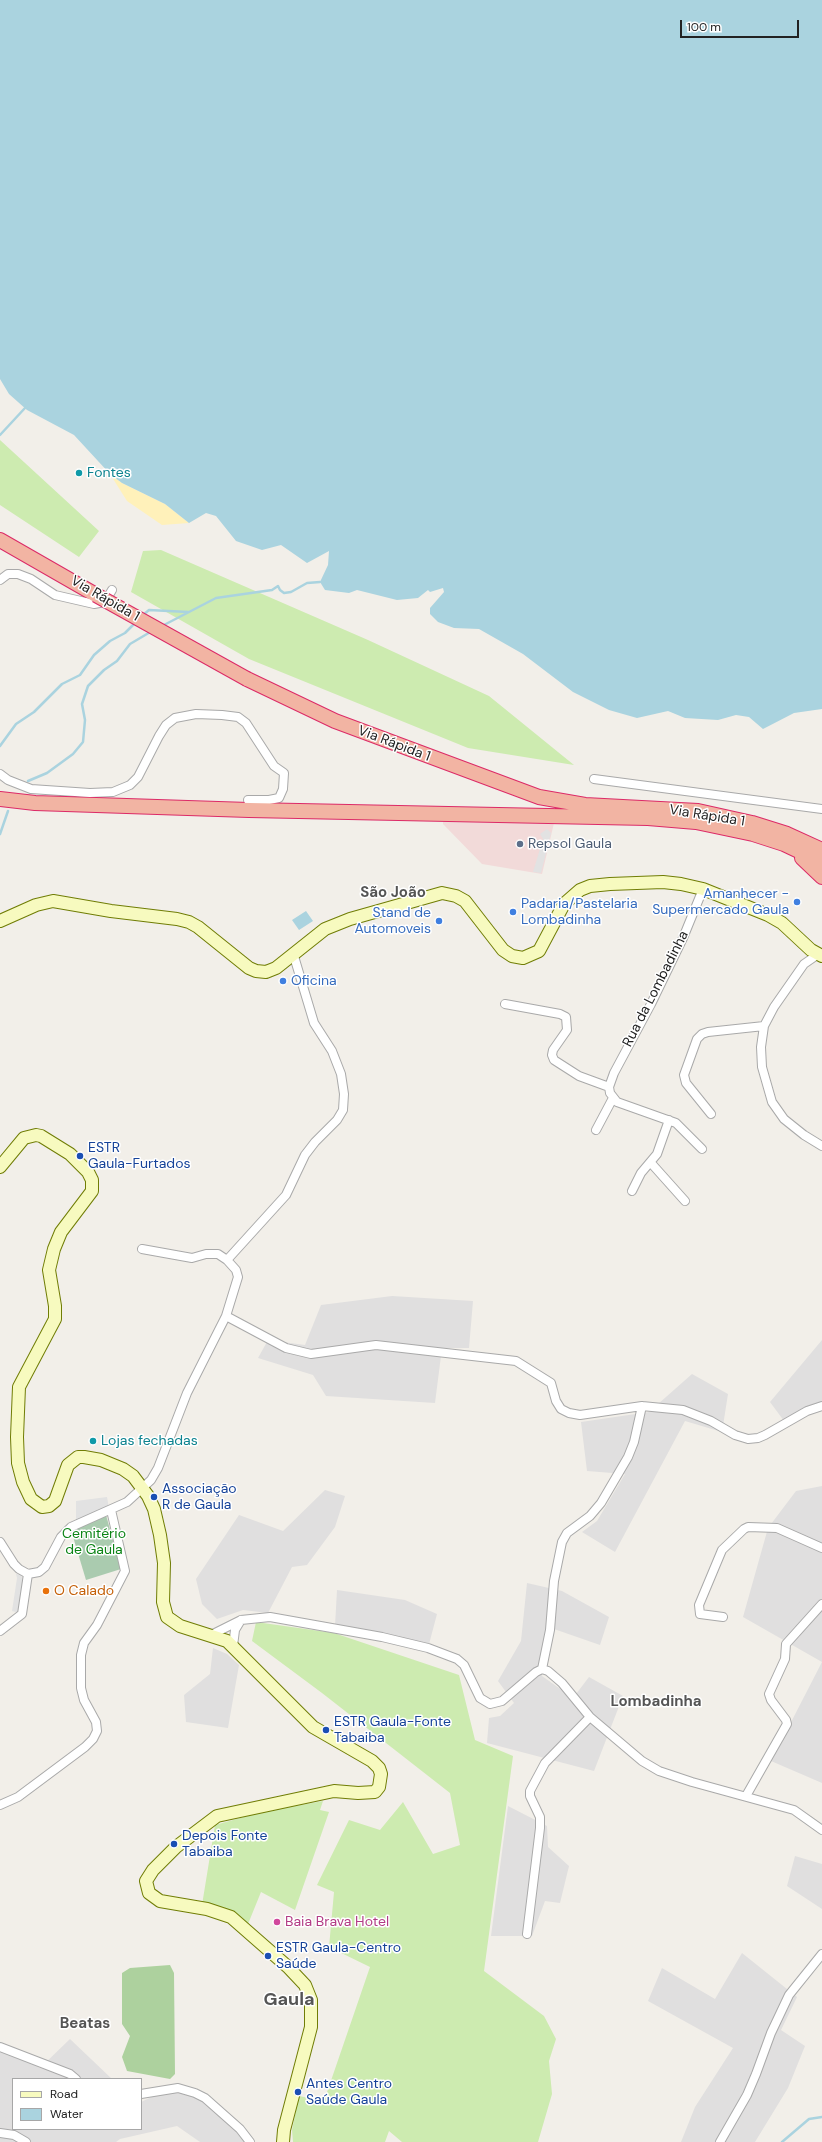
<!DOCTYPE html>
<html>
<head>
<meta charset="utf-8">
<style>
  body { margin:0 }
  #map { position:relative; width:822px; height:2142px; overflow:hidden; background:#f2efe9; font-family:"DM Sans",sans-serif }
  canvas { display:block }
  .legend { position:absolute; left:12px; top:2078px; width:130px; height:52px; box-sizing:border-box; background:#fff; border:1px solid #a7a7a7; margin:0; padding:5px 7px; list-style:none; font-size:12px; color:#222 }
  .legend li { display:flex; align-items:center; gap:8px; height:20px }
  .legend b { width:20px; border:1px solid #a7a7a7 }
  .scale { position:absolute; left:680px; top:20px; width:119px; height:18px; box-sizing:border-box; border:2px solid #222; border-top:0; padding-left:5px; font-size:12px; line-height:14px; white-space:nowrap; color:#222; -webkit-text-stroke:3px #fff; paint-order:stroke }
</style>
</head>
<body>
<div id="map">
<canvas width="822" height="2142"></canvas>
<ul class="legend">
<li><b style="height:5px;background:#f7fabf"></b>Road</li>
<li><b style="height:11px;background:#aad3df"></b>Water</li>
</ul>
<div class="scale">100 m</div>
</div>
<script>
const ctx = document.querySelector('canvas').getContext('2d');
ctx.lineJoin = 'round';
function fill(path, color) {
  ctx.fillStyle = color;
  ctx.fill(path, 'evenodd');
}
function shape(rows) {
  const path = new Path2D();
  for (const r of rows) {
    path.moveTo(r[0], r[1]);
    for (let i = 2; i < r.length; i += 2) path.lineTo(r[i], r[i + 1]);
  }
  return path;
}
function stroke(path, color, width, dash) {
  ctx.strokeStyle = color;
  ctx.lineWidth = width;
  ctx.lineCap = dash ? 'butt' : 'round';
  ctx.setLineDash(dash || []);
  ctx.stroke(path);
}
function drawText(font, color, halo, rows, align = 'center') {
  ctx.font = font + ' "DM Sans",sans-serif';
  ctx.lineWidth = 3;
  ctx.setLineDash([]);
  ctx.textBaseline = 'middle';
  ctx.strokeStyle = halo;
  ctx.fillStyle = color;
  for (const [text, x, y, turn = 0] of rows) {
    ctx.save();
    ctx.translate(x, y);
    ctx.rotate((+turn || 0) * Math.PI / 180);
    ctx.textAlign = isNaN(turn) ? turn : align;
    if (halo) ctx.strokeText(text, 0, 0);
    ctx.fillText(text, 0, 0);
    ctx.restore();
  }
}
const residential = shape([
  [392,1296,473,1301,469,1348,442,1348,435,1403,326,1396,313,1375,258,1358,268,1340,305,1345,321,1305],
  [822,1340,822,1406,787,1425,770,1402],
  [692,1374,728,1394,722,1432,685,1421,615,1552,582,1532,597,1521,625,1474,587,1471,581,1422,649,1412],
  [822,1486,822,1662,743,1617,768,1528,796,1491],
  [325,1490,345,1496,335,1527,307,1565,292,1567,268,1613,243,1610,217,1619,202,1604,196,1579,239,1515,283,1531],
  [527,1583,562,1591,609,1617,600,1645,554,1629,542,1676,573,1698,589,1677,623,1696,594,1771,487,1743,489,1718,500,1716,514,1703,498,1681,521,1641],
  [337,1590,405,1600,437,1614,428,1648,335,1626],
  [213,1648,227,1654,239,1665,228,1728,186,1722,184,1695,210,1674],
  [822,1662,822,1783,771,1761],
  [508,1806,547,1826,548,1847,569,1866,560,1903,545,1901,532,1936,491,1936],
  [795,1856,822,1864,822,1909,787,1886],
  [742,1953,797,1997,781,2030,805,2046,788,2088,755,2142,681,2142,695,2107,733,2048,648,2001,662,1968,715,1999],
  [70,2039,112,2079,13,2079,13,2129,141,2129,141,2102,164,2091,193,2091,250,2142,200,2142,177,2126,120,2139,116,2142,0,2142,0,2046,40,2068]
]);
const commercial = shape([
  [443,820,554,823,542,874,482,864,443,824]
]);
const grass = shape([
  [0,440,99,531,79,557,0,505],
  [161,550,368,640,489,696,574,765,468,748,249,659,131,592,143,551],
  [256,1622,334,1633,459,1675,475,1740,513,1756,484,1971,544,2016,556,2039,549,2061,552,2094,538,2142,402,2142,389,2131,385,2142,293,2142,292,2130,299,2096,324,2101,370,1967,329,1947,334,1892,317,1885,349,1820,380,1830,403,1802,433,1854,460,1845,450,1793,322,1693,252,1641],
  [323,1801,320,1810,329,1812,295,1910,261,1892,248,1924,225,1911,202,1905,215,1825,262,1812]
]);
const forest = shape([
  [170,1965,174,1973,175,2074,170,2079,127,2071,122,2057,130,2036,122,2024,122,1973,130,1968]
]);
const sand = shape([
  [110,474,122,483,165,504,189,523,162,525,127,501]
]);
const cemetery = shape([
  [106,1515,121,1569,86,1580,71,1530]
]);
const parking = shape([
  [547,829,551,833,541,873,533,872,543,839,540,834],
  [107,1497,109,1508,76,1521,76,1501],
  [16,1574,21,1575,23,1580,19,1613,12,1611,17,1578]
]);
const water = shape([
  [0,0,822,0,822,709,794,713,763,729,749,717,736,715,718,720,685,718,668,711,637,718,609,710,573,692,523,654,479,629,454,628,438,622,430,614,430,608,444,592,443,588,430,592,428,590,418,598,397,600,357,590,349,593,325,590,320,582,328,565,329,551,307,563,281,545,262,550,236,541,216,516,206,513,189,523,165,504,122,483,110,474,74,435,27,410,9,394,0,379],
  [306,911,313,921,299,930,292,920]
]);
const stream = shape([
  [0,435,25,408],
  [143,615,149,610,188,612],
  [162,626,216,598,272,590,278,586,280,590,284,593,291,592,307,583,320,582],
  [0,746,16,724,34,712,62,684,80,675,94,655,110,641,125,633,135,623],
  [28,781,47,773,73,754,83,742,85,720,82,704,88,686,104,670,117,661,130,644,152,631],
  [0,834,8,811],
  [782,2142,809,2119,822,2117]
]);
const minor = shape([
  [0,580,8,574,18,574,31,579,55,595,94,604,105,602,112,590],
  [0,774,8,780,31,789,90,793,113,792,130,785,138,777,159,736,166,725,175,718,196,714,222,715,238,717,246,723,274,766,284,773,283,789,279,798,269,800,248,800],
  [594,779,822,809],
  [817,955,804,964,774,1007,764,1026,761,1047,762,1067,772,1102,784,1119,804,1135,822,1146],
  [505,1004,560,1014,566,1017,567,1030,553,1050,552,1055,554,1060,579,1076,609,1087],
  [711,1114,686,1083,684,1075,697,1039,702,1034,708,1032,764,1026],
  [596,1130,613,1098],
  [702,1149,676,1123,617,1102,610,1093,609,1087,614,1073,651,1004,683,938,703,889],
  [651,1163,685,1201],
  [632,1191,641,1173,657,1154,669,1120],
  [142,1249,192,1258,206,1254,218,1254,227,1260],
  [226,1316,238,1277,236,1270,227,1260,286,1195,305,1155,315,1142,337,1120,343,1110,344,1094,341,1074,332,1051,314,1023,293,953],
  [0,1542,14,1564,19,1569,28,1574,22,1614,0,1631],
  [28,1574,39,1572,45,1567,61,1537,71,1527,127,1502,151,1480,158,1468,187,1393,226,1316,286,1348,311,1354,376,1345,516,1361,551,1383,556,1401,561,1409,569,1413,580,1415,642,1406,683,1410,711,1421,735,1435,748,1439,758,1438,765,1435,807,1411,822,1406],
  [723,1617,700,1614,699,1605,722,1550,744,1529,748,1527,777,1528,822,1548],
  [211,1635,241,1620,270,1617,382,1637,428,1648,457,1659,464,1665,480,1698,490,1704,502,1701,536,1672,542,1669,548,1671,562,1683,590,1717,642,1761,659,1771,692,1782,794,1810,822,1830],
  [233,1646,235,1630,241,1620],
  [542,1669,550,1630,554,1581,562,1542,567,1533,590,1516,601,1503,628,1457,634,1442,642,1406],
  [746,1796,787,1724,786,1720,771,1700,769,1694,785,1659,786,1644,822,1604],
  [0,1805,18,1797,85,1747,93,1739,97,1731,96,1722,84,1700,81,1688,81,1655,84,1643,97,1625,125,1571,111,1510],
  [527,1934,540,1828,540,1817,530,1796,530,1791,545,1763,590,1717],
  [0,2047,70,2074,76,2079],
  [141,2094,178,2088,195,2093,205,2098,240,2129,250,2142],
  [0,2133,14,2135,26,2142],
  [720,2142,747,2095,756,2074,771,2033,789,1995,822,1954]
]);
const secondary = shape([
  [0,921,36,905,53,901,111,911,177,919,189,922,198,927,249,968,256,971,266,972,276,968,325,929,350,919,442,893,456,896,465,901,503,950,512,956,523,958,539,951,564,904,580,890,590,886,610,884,663,882,681,884,703,889,768,915,782,923,811,950,822,956],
  [0,1167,24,1138,36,1135,41,1136,70,1154,88,1172,92,1180,92,1191,61,1232,54,1249,49,1270,55,1306,55,1319,19,1387,17,1437,18,1463,23,1482,31,1499,42,1507,49,1506,55,1501,68,1465,78,1457,84,1457,101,1460,123,1469,133,1476,148,1496,154,1509,160,1535,164,1563,163,1602,167,1617,180,1626,227,1641,313,1727,372,1761,379,1768,381,1774,379,1787,375,1792,358,1793,334,1791,217,1816,176,1847,153,1870,146,1881,149,1893,160,1901,207,1909,231,1917,288,1967,305,1985,311,2000,311,2027,284,2130,283,2142]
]);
const trunk = shape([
  [0,540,96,595],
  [247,679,335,721,539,797,585,805,698,811,752,823,787,834,822,850],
  [0,799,35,803,249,810,648,818,696,822,753,834,784,844,822,862],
  [802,858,822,877]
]);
const trunkBridge = shape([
  [96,595,247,679]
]);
const markers = [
  [79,473,4,"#0f9aa8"],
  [520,844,4,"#5c6f8a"],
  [797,902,4,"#3f7fe0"],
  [513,912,4,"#3f7fe0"],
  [439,921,4,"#3f7fe0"],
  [283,981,4,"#3f7fe0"],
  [80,1156,4,"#1a4fb4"],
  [93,1441,4,"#0f9aa8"],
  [154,1497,4,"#1a4fb4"],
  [46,1591,4,"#e8710a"],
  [326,1730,4,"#1a4fb4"],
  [174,1844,4,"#1a4fb4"],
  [277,1922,4,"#d1479c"],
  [268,1956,4,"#1a4fb4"],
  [298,2092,4,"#1a4fb4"]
];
const cultureNames = [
  ["Fontes",87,473],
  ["Lojas fechadas",101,1441]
];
const streetNames = [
  ["Via Rápida 1",105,599,30],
  ["Via Rápida 1",394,744,21],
  ["Via Rápida 1",707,816,9],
  ["Rua da Lombadinha",656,989,-63]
];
const serviceNames = [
  ["Repsol Gaula",528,844]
];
const shopNames = [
  ["Amanhecer -",789,894],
  ["Supermercado Gaula",789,910],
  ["Padaria/Pastelaria",521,904,"left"],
  ["Lombadinha",521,920,"left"],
  ["Stand de",431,913],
  ["Automoveis",431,929],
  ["Oficina",291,981,"left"]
];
const transitNames = [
  ["ESTR",88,1148],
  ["Gaula-Furtados",88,1164],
  ["Associação",162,1489],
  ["R de Gaula",162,1505],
  ["ESTR Gaula-Fonte",334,1722],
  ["Tabaiba",334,1738],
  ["Depois Fonte",182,1836],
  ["Tabaiba",182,1852],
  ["ESTR Gaula-Centro",276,1948],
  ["Saúde",276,1964],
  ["Antes Centro",306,2084],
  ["Saúde Gaula",306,2100]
];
const parkNames = [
  ["Cemitério",94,1534],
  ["de Gaula",94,1550]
];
const foodNames = [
  ["O Calado",54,1591]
];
const hotelNames = [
  ["Baia Brava Hotel",285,1922]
];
const neighbourhoodNames = [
  ["São João",393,893],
  ["Lombadinha",656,1702],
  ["Beatas",85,2024]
];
const districtNames = [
  ["Gaula",289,2000]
];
fill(residential, '#e0dfdf');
fill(commercial, '#f2dad9');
fill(grass, '#cdebb0');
fill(forest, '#add19e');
fill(sand, '#fff1ba');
fill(cemetery, '#aacbaf');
fill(parking, '#e2e2e2');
fill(water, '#aad3df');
stroke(stream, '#aad3df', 2.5);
stroke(minor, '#a9a9a9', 10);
stroke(secondary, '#707d05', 14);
stroke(trunk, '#dc2a67', 16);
stroke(minor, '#fff', 8);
stroke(secondary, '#f7fabf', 12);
stroke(trunk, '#f2b4a3', 14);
stroke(trunkBridge, '#dc2a67', 16, []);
stroke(trunkBridge, '#f2b4a3', 14);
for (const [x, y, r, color] of markers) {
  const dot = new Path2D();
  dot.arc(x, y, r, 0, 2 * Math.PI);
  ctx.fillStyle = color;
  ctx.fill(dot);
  stroke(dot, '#fff', 1.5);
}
drawText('14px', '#0d838f', '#fff', cultureNames, 'left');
drawText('14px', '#222', '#fff', streetNames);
drawText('14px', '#4e5e75', '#fff', serviceNames, 'left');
drawText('14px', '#366cbe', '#fff', shopNames, 'right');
drawText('14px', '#164399', '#fff', transitNames, 'left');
drawText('14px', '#0c8416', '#fff', parkNames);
drawText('14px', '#c56008', '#fff', foodNames, 'left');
drawText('14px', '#b23c85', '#fff', hotelNames, 'left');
drawText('bold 15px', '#555', '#fff', neighbourhoodNames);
drawText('bold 18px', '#555', '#fff', districtNames);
</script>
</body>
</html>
